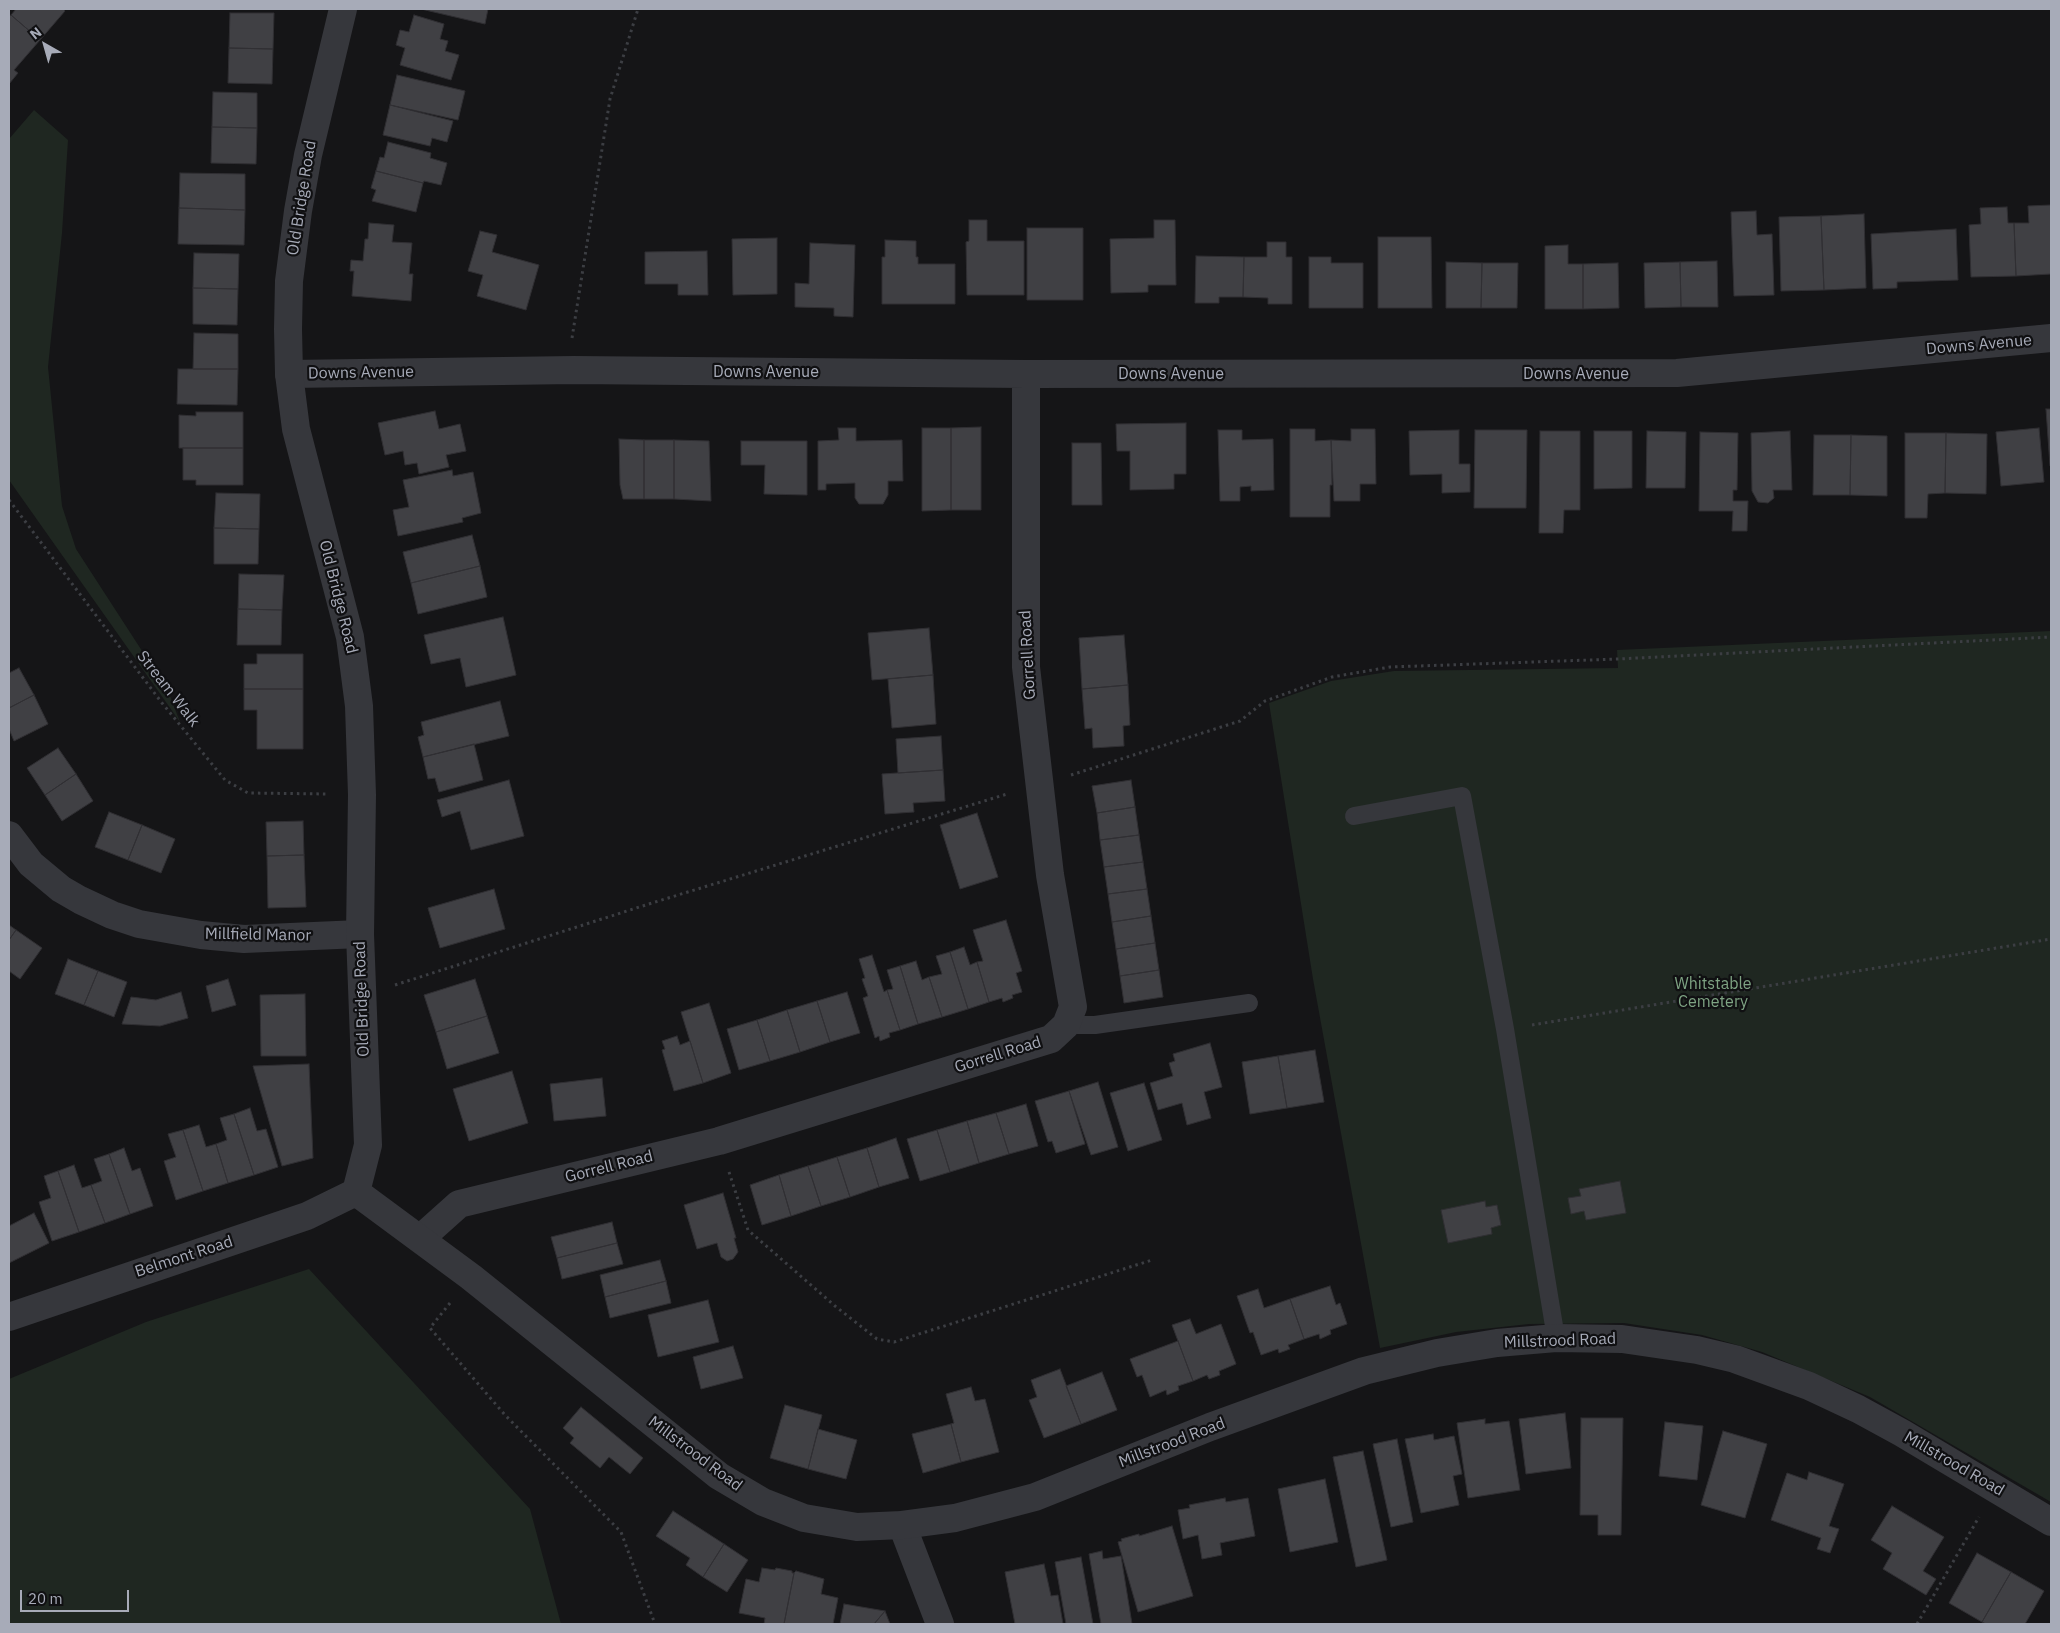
<!DOCTYPE html>
<html>
<head>
<meta charset="utf-8">
<style>
  body { margin:0 }
  #map { position:relative; width:2060px; height:1633px; overflow:hidden; background:#151517; font-family:"IBM Plex Sans",sans-serif }
  canvas { display:block }
  .frame { position:absolute; inset:0; border:10px solid #a7abb8; pointer-events:none }
  .north { position:absolute; left:20px; top:20px; width:50px; height:50px; -webkit-text-stroke:4px #101012; paint-order:stroke; rotate:322deg; font-size:14px; font-weight:700; line-height:20px; text-align:center; color:#a7abb8 }
  .north::after { content:''; display:block; margin:auto; width:18px; height:22px; background:#a7abb8; clip-path:polygon(50% 0,100% 100%,50% 72%,0 100%) }
  .scale { position:absolute; left:20px; top:1590px; width:109px; height:22px; box-sizing:border-box; border:2px solid #a7abb8; border-top:0; padding-left:6px; font-size:15px; line-height:18px; white-space:nowrap; color:#a7abb8; -webkit-text-stroke:4px #101012; paint-order:stroke }
</style>
</head>
<body>
<div id="map">
<canvas width="2060" height="1633"></canvas>
<div class="frame"></div>
<div class="north">N</div>
<div class="scale">20 m</div>
</div>
<script>
const ctx = document.querySelector('canvas').getContext('2d');
ctx.lineJoin = 'round';
function fill(path, color) {
  ctx.fillStyle = color;
  ctx.fill(path, 'evenodd');
}
function shape(rows) {
  const path = new Path2D();
  for (const r of rows) {
    path.moveTo(r[0], r[1]);
    for (let i = 2; i < r.length; i += 2) path.lineTo(r[i], r[i + 1]);
  }
  return path;
}
function stroke(path, color, width, dash) {
  ctx.strokeStyle = color;
  ctx.lineWidth = width;
  ctx.lineCap = dash ? 'butt' : 'round';
  ctx.setLineDash(dash || []);
  ctx.stroke(path);
}
function drawText(font, color, halo, rows, align = 'center') {
  ctx.font = font + ' "IBM Plex Sans",sans-serif';
  ctx.lineWidth = 4.5;
  ctx.setLineDash([]);
  ctx.textBaseline = 'middle';
  ctx.strokeStyle = halo;
  ctx.fillStyle = color;
  for (const [text, x, y, turn = 0] of rows) {
    ctx.save();
    ctx.translate(x, y);
    ctx.rotate((+turn || 0) * Math.PI / 180);
    ctx.textAlign = isNaN(turn) ? turn : align;
    if (halo) ctx.strokeText(text, 0, 0);
    ctx.fillText(text, 0, 0);
    ctx.restore();
  }
}
const green = shape([
  [34,110,68,140,62,233,48,367,62,506,76,549,168,691,180,722,9,480,9,139],
  [2051,631,2051,1502,1870,1397,1762,1352,1702,1335,1624,1323,1529,1324,1456,1332,1380,1348,1313,979,1269,703,1331,681,1394,671,1618,668,1617,650],
  [309,1269,530,1509,561,1624,9,1624,9,1379,146,1322]
]);
const building = shape([
  [16,9,63,9,65,11,40,40,11,15,16,9],
  [421,9,488,9,485,24,421,9],
  [230,13,274,13,273,49,229,48,230,13],
  [11,15,40,40,14,70,18,73,9,84,9,17,11,15],
  [414,15,444,24,440,39,448,41,445,51,459,55,451,80,400,65,405,48,396,45,400,30,409,32,414,15],
  [229,48,273,49,272,84,228,83,229,48],
  [397,75,465,91,458,120,390,105,397,75],
  [213,92,257,93,257,128,212,127,213,92],
  [390,105,453,121,447,142,432,138,430,146,383,135,390,105],
  [212,127,257,128,256,164,211,163,212,127],
  [388,142,431,153,430,158,447,163,441,185,424,181,423,183,376,171,380,157,384,158,388,142],
  [376,171,423,183,416,212,372,201,376,190,371,188,376,171],
  [180,173,245,174,245,210,179,208,180,173],
  [2051,205,2051,274,2016,276,2014,223,2029,223,2028,206,2051,205],
  [2007,207,2008,223,2014,223,2016,276,1971,277,1969,225,1981,224,1980,208,2007,207],
  [179,208,245,210,244,245,178,244,179,208],
  [1756,211,1757,235,1772,234,1774,295,1734,296,1731,212,1756,211],
  [1864,214,1866,288,1824,290,1821,216,1864,214],
  [1821,216,1824,290,1781,291,1779,217,1821,216],
  [969,220,987,220,987,241,1024,241,1024,295,967,295,966,242,969,241,969,220],
  [1154,220,1175,220,1176,285,1148,285,1148,292,1111,293,1110,239,1154,238,1154,220],
  [369,223,394,225,392,242,412,243,409,274,413,274,411,301,352,296,354,271,350,271,351,260,363,261,365,239,368,239,369,223],
  [1027,228,1083,228,1083,300,1027,300,1027,228],
  [1956,229,1958,280,1897,282,1897,288,1873,289,1871,234,1956,229],
  [480,231,497,235,492,252,539,265,526,310,477,296,483,275,468,271,480,231],
  [1378,237,1431,237,1432,308,1378,308,1378,237],
  [777,238,777,294,733,295,732,239,777,238],
  [885,240,916,241,916,257,918,257,918,264,955,264,955,304,882,304,882,257,885,257,885,240],
  [1267,242,1286,242,1286,257,1292,257,1292,304,1268,304,1268,298,1243,297,1244,257,1267,257,1267,242],
  [810,243,855,245,853,317,834,316,834,308,795,307,795,283,809,284,810,243],
  [1568,245,1568,264,1583,264,1583,309,1545,309,1545,246,1568,245],
  [707,251,708,295,678,295,678,284,645,284,645,252,707,251],
  [194,253,239,254,238,289,193,288,194,253],
  [1196,256,1244,257,1243,297,1219,297,1219,303,1195,303,1196,256],
  [1309,257,1331,257,1331,263,1363,263,1363,308,1309,308,1309,257],
  [1717,261,1718,307,1681,307,1680,262,1717,261],
  [1446,262,1482,263,1481,308,1446,308,1446,262],
  [1680,262,1681,307,1645,308,1644,263,1680,262],
  [1482,263,1518,263,1517,308,1481,308,1482,263],
  [1618,263,1619,308,1583,309,1583,264,1618,263],
  [193,288,238,289,237,325,193,324,193,288],
  [194,333,238,334,238,369,193,369,194,333],
  [178,369,238,369,237,405,177,404,178,369],
  [2046,409,2051,409,2051,466,2050,466,2046,409],
  [435,411,439,429,460,424,466,451,446,455,449,467,419,474,417,463,405,465,403,451,385,455,378,423,435,411],
  [196,412,243,412,243,448,179,448,179,415,196,416,196,412],
  [1186,423,1186,474,1174,474,1174,489,1130,490,1130,451,1117,451,1116,424,1186,423],
  [981,427,981,510,951,510,951,428,981,427],
  [838,428,856,428,856,441,902,440,903,481,888,481,888,495,883,504,859,504,855,498,855,483,826,484,826,490,818,490,818,441,839,440,838,428],
  [922,428,951,428,951,510,922,511,922,428],
  [2039,428,2044,482,2001,486,1996,432,2039,428],
  [1290,429,1315,429,1315,441,1331,440,1332,485,1330,485,1330,517,1290,517,1290,429],
  [1351,429,1375,429,1376,484,1360,484,1360,501,1334,501,1331,440,1351,441,1351,429],
  [1218,430,1242,430,1242,440,1273,439,1274,490,1251,491,1251,486,1240,487,1240,501,1220,501,1218,430],
  [1459,430,1459,464,1470,464,1470,492,1442,493,1442,474,1410,475,1409,431,1459,430],
  [1475,430,1527,430,1526,508,1474,508,1475,430],
  [1540,431,1580,431,1580,510,1564,510,1563,533,1539,533,1540,431],
  [1594,431,1632,431,1632,488,1594,489,1594,431],
  [1647,431,1686,432,1685,488,1646,488,1647,431],
  [1790,431,1792,490,1773,490,1774,498,1768,503,1758,502,1752,491,1751,433,1790,431],
  [1700,432,1738,433,1737,490,1733,490,1733,501,1748,501,1747,531,1732,531,1733,511,1699,511,1700,432],
  [1905,433,1946,433,1945,493,1928,494,1927,518,1905,518,1905,433],
  [1946,433,1987,434,1986,494,1945,493,1946,433],
  [1814,435,1851,435,1850,495,1813,495,1814,435],
  [1851,435,1887,436,1887,496,1850,495,1851,435],
  [619,439,644,440,644,499,623,499,620,485,619,439],
  [644,440,674,440,674,499,644,499,644,440],
  [674,440,709,441,711,501,674,499,674,440],
  [741,441,807,441,807,495,764,494,765,465,741,465,741,441],
  [1072,443,1101,443,1102,505,1072,505,1072,443],
  [183,448,243,448,243,485,196,485,196,480,183,480,183,448],
  [452,470,453,476,473,472,481,513,462,518,463,522,398,536,393,510,409,507,403,480,452,470],
  [216,493,260,494,259,529,214,528,216,493],
  [214,528,259,529,258,564,214,564,214,528],
  [472,535,480,566,411,583,403,552,472,535],
  [480,566,487,597,418,614,411,583,480,566],
  [239,574,284,575,282,610,238,609,239,574],
  [238,609,282,610,281,645,237,645,238,609],
  [503,617,516,675,466,687,460,658,431,664,424,635,503,617],
  [929,628,933,675,872,680,868,633,929,628],
  [1124,635,1128,685,1082,689,1079,638,1124,635],
  [257,654,303,654,303,689,244,689,244,664,257,664,257,654],
  [19,668,34,695,9,708,9,673,19,668],
  [933,675,936,724,892,728,888,679,933,675],
  [1128,685,1130,725,1123,726,1124,746,1093,748,1092,728,1085,729,1082,689,1128,685],
  [244,689,303,689,303,749,257,749,257,710,244,710,244,689],
  [34,695,48,724,14,741,9,729,9,708,34,695],
  [500,701,509,736,423,757,418,737,424,735,421,722,500,701],
  [941,736,943,770,898,773,896,739,941,736],
  [474,744,483,780,439,792,435,778,428,779,423,757,474,744],
  [58,748,76,774,45,795,27,768,58,748],
  [943,770,945,801,913,803,914,812,885,814,882,774,943,770],
  [76,774,93,801,62,821,45,795,76,774],
  [509,780,524,836,471,850,460,811,442,817,437,800,509,780],
  [1131,780,1135,807,1097,813,1092,786,1131,780],
  [1135,807,1139,835,1100,840,1097,813,1135,807],
  [109,812,142,825,128,860,95,847,109,812],
  [977,813,998,877,960,889,940,825,977,813],
  [303,821,304,855,267,856,266,822,303,821],
  [142,825,175,839,161,873,128,860,142,825],
  [1139,835,1143,862,1104,867,1100,840,1139,835],
  [304,855,306,907,268,908,267,856,304,855],
  [1143,862,1147,889,1108,894,1104,867,1143,862],
  [494,889,505,929,440,948,428,908,494,889],
  [1147,889,1151,916,1112,922,1108,894,1147,889],
  [1151,916,1155,943,1116,949,1112,922,1151,916],
  [1006,920,1022,971,1016,973,1022,992,1012,995,1013,998,1003,1002,1002,998,989,1002,977,962,983,961,973,930,1006,920],
  [9,925,16,930,9,940,9,925],
  [16,930,42,948,20,979,9,971,9,940,16,930],
  [1155,943,1159,970,1120,976,1116,949,1155,943],
  [964,947,970,965,977,962,989,1002,968,1009,950,952,964,947],
  [950,952,968,1009,942,1017,929,977,942,974,936,956,950,952],
  [872,955,884,992,887,990,900,1030,889,1033,890,1037,880,1041,879,1036,875,1038,863,998,868,996,862,979,865,978,859,959,872,955],
  [68,959,98,971,84,1005,55,994,68,959],
  [916,961,922,980,929,977,942,1017,918,1024,900,966,916,961],
  [900,966,918,1024,900,1030,887,990,893,989,887,970,900,966],
  [1159,970,1163,997,1124,1003,1120,976,1159,970],
  [98,971,127,982,114,1017,84,1005,98,971],
  [228,979,236,1005,212,1012,206,986,228,979],
  [475,979,487,1016,436,1032,424,995,475,979],
  [181,992,188,1018,160,1026,122,1024,131,997,156,1000,181,992],
  [847,992,860,1033,830,1042,817,1001,847,992],
  [305,994,306,1056,261,1056,260,995,305,994],
  [817,1001,830,1042,800,1052,787,1010,817,1001],
  [709,1003,731,1073,703,1083,681,1012,709,1003],
  [787,1010,800,1052,770,1061,757,1020,787,1010],
  [487,1016,499,1053,447,1069,436,1032,487,1016],
  [757,1020,770,1061,739,1070,727,1029,757,1020],
  [677,1036,680,1045,690,1041,703,1083,674,1091,662,1050,665,1049,662,1041,677,1036],
  [1210,1043,1222,1087,1204,1092,1211,1118,1187,1125,1182,1103,1158,1110,1150,1083,1173,1076,1169,1063,1175,1061,1173,1054,1210,1043],
  [1315,1050,1324,1102,1287,1108,1278,1056,1315,1050],
  [1278,1056,1287,1108,1250,1114,1242,1062,1278,1056],
  [309,1064,313,1158,282,1166,253,1066,309,1064],
  [512,1071,528,1123,469,1141,453,1089,512,1071],
  [602,1078,606,1116,554,1121,550,1084,602,1078],
  [1098,1082,1118,1147,1091,1155,1069,1091,1098,1082],
  [1144,1083,1162,1140,1128,1151,1110,1093,1144,1083],
  [1069,1091,1085,1144,1056,1153,1052,1141,1048,1142,1035,1101,1069,1091],
  [1026,1104,1038,1146,1009,1154,996,1113,1026,1104],
  [250,1108,257,1131,266,1129,278,1167,254,1175,234,1114,250,1108],
  [996,1113,1009,1154,979,1163,967,1121,996,1113],
  [234,1114,254,1175,228,1183,216,1144,227,1140,220,1118,234,1114],
  [967,1121,979,1163,950,1172,937,1130,967,1121],
  [199,1125,206,1147,216,1144,228,1183,203,1191,183,1130,199,1125],
  [183,1130,203,1191,176,1200,164,1161,176,1157,168,1134,183,1130],
  [937,1130,950,1172,920,1181,907,1139,937,1130],
  [896,1138,909,1178,879,1187,867,1148,896,1138],
  [124,1148,132,1171,140,1168,153,1206,130,1214,109,1154,124,1148],
  [867,1148,879,1187,850,1197,837,1157,867,1148],
  [109,1154,130,1214,105,1223,91,1185,102,1181,94,1159,109,1154],
  [837,1157,850,1197,821,1206,808,1166,837,1157],
  [74,1165,82,1188,91,1185,105,1223,79,1232,58,1171,74,1165],
  [808,1166,821,1206,791,1216,779,1175,808,1166],
  [58,1171,79,1232,52,1241,39,1202,51,1198,44,1176,58,1171],
  [779,1175,791,1216,762,1225,750,1185,779,1175],
  [1620,1181,1626,1213,1586,1220,1584,1211,1571,1214,1568,1198,1581,1196,1579,1189,1620,1181],
  [723,1193,736,1238,734,1238,738,1252,733,1259,727,1261,721,1257,717,1243,697,1249,684,1205,723,1193],
  [1485,1201,1486,1207,1497,1205,1501,1225,1491,1228,1492,1234,1448,1243,1441,1210,1485,1201],
  [34,1213,49,1243,9,1263,9,1226,34,1213],
  [612,1222,617,1243,557,1258,551,1237,612,1222],
  [617,1243,623,1264,562,1279,557,1258,617,1243],
  [660,1260,666,1281,605,1297,600,1275,660,1260],
  [666,1281,671,1303,610,1318,605,1297,666,1281],
  [1330,1286,1336,1305,1340,1303,1347,1324,1330,1330,1331,1334,1320,1339,1319,1334,1304,1339,1290,1299,1330,1286],
  [1258,1289,1264,1308,1290,1299,1304,1339,1288,1345,1290,1349,1279,1353,1278,1349,1261,1355,1253,1332,1250,1333,1237,1296,1258,1289],
  [708,1300,719,1342,658,1357,648,1315,708,1300],
  [1190,1319,1196,1334,1221,1324,1236,1364,1219,1371,1220,1375,1209,1379,1207,1375,1193,1381,1172,1325,1190,1319],
  [1178,1341,1193,1381,1178,1386,1179,1390,1167,1395,1166,1390,1150,1397,1142,1375,1137,1377,1130,1359,1178,1341],
  [733,1346,743,1378,701,1389,693,1357,733,1346],
  [1060,1369,1081,1424,1044,1438,1029,1400,1037,1397,1031,1380,1060,1369],
  [1102,1372,1117,1410,1081,1424,1066,1386,1102,1372],
  [971,1387,975,1401,985,1399,999,1452,961,1462,951,1424,954,1423,946,1394,971,1387],
  [785,1405,822,1415,808,1469,770,1458,785,1405],
  [581,1407,643,1458,630,1474,609,1457,600,1468,570,1443,574,1438,563,1428,581,1407],
  [1565,1413,1571,1468,1526,1474,1519,1419,1565,1413],
  [1581,1418,1623,1418,1621,1535,1598,1535,1598,1515,1580,1515,1581,1418],
  [1485,1419,1485,1424,1509,1421,1520,1490,1468,1498,1457,1423,1485,1419],
  [1665,1422,1703,1426,1697,1480,1659,1476,1665,1422],
  [951,1424,961,1462,923,1473,912,1434,951,1424],
  [818,1429,857,1440,846,1479,808,1469,818,1429],
  [1723,1431,1767,1444,1745,1518,1701,1505,1723,1431],
  [1433,1434,1434,1440,1454,1436,1462,1474,1453,1476,1459,1505,1421,1513,1405,1439,1433,1434],
  [1397,1439,1413,1522,1391,1527,1373,1444,1397,1439],
  [1363,1451,1387,1560,1356,1567,1333,1457,1363,1451],
  [1809,1472,1844,1484,1829,1526,1839,1529,1830,1553,1817,1549,1821,1538,1771,1520,1787,1473,1807,1480,1809,1472],
  [1325,1479,1338,1542,1290,1552,1278,1489,1325,1479],
  [1225,1498,1226,1502,1248,1498,1255,1536,1220,1543,1222,1555,1202,1559,1198,1535,1183,1539,1178,1510,1190,1508,1189,1505,1225,1498],
  [1892,1506,1944,1537,1923,1571,1936,1579,1926,1595,1883,1569,1892,1553,1871,1540,1892,1506],
  [673,1511,724,1544,703,1577,686,1565,690,1558,656,1536,673,1511],
  [1172,1526,1193,1596,1138,1612,1118,1542,1122,1541,1121,1539,1139,1534,1139,1536,1172,1526],
  [724,1544,748,1560,727,1592,703,1577,724,1544],
  [1102,1551,1103,1559,1121,1556,1132,1624,1101,1624,1089,1554,1102,1551],
  [1977,1553,2011,1572,1982,1622,1949,1603,1977,1553],
  [1081,1557,1093,1624,1066,1624,1055,1562,1081,1557],
  [1044,1564,1051,1596,1058,1595,1063,1624,1015,1624,1005,1572,1044,1564],
  [762,1568,775,1570,776,1568,792,1571,792,1573,794,1573,784,1624,764,1624,765,1618,739,1613,746,1579,759,1582,762,1568],
  [796,1571,824,1579,821,1594,838,1598,833,1624,784,1624,794,1573,796,1571],
  [2011,1572,2044,1591,2025,1624,1986,1624,1982,1622,2011,1572],
  [844,1604,885,1611,874,1624,840,1624,844,1604],
  [885,1611,890,1624,874,1624,885,1611]
]);
const path = shape([
  [572,338,610,99,638,9],
  [9,500,162,703,225,780,248,793,329,794],
  [1071,775,1240,721,1265,701,1332,677,1390,667,1618,659,2051,637],
  [395,985,652,903,1007,794],
  [1532,1025,2051,939],
  [729,1172,748,1230,835,1306,877,1339,894,1342,1152,1260],
  [450,1303,430,1328,505,1415,621,1532,655,1624],
  [1917,1624,1979,1517]
]);
const service = shape([
  [1354,816,1462,796,1505,1029,1556,1338],
  [1066,1025,1095,1025,1249,1003]
]);
const minor = shape([
  [289,374,574,370,1026,374,1677,373,2051,338],
  [9,835,31,864,61,889,80,900,112,915,139,924,201,935,244,939,360,934],
  [421,1238,459,1204,719,1141,1051,1039,1066,1025,1073,1007,1050,875,1026,667,1026,374],
  [902,1525,940,1624]
]);
const tertiary = shape([
  [343,9,308,155,298,211,289,281,288,329,289,374,296,429,350,637,359,706,362,795,360,934,368,1145,356,1192],
  [356,1192,471,1277,719,1476,763,1502,804,1518,857,1527,902,1525,955,1518,1035,1497,1210,1427,1364,1371,1437,1353,1497,1343,1556,1338,1622,1339,1697,1350,1735,1359,1809,1386,1858,1409,1902,1433,2051,1522],
  [9,1317,307,1216,356,1192]
]);
const streetNames = [
  ["Old Bridge Road",302,198,-81],
  ["Downs Avenue",1979,345,-5],
  ["Downs Avenue",766,372],
  ["Downs Avenue",361,373,-1],
  ["Downs Avenue",1171,374],
  ["Downs Avenue",1576,374],
  ["Old Bridge Road",338,597,76],
  ["Gorrell Road",1028,655,-93],
  ["Stream Walk",168,689,52],
  ["Millfield Manor",258,935,1],
  ["Old Bridge Road",362,999,-92],
  ["Gorrell Road",998,1055,-17],
  ["Gorrell Road",609,1167,-14],
  ["Belmont Road",184,1257,-18],
  ["Millstrood Road",1560,1341,-2],
  ["Millstrood Road",1172,1443,-21],
  ["Millstrood Road",695,1454,37],
  ["Millstrood Road",1954,1464,30]
];
const parkNames = [
  ["Whitstable",1713,984],
  ["Cemetery",1713,1002]
];
fill(green, '#1f2721');
fill(building, '#404044');
stroke(building, '#302f33', 1);
stroke(path, '#3c3e43', 3, [2.5, 4]);
stroke(service, '#36373c', 18);
stroke(minor, '#36373c', 28);
stroke(tertiary, '#36373c', 28);
drawText('16px', '#a7abb8', '#101012', streetNames);
drawText('16px', '#7ea383', '#101012', parkNames);
</script>
</body>
</html>
